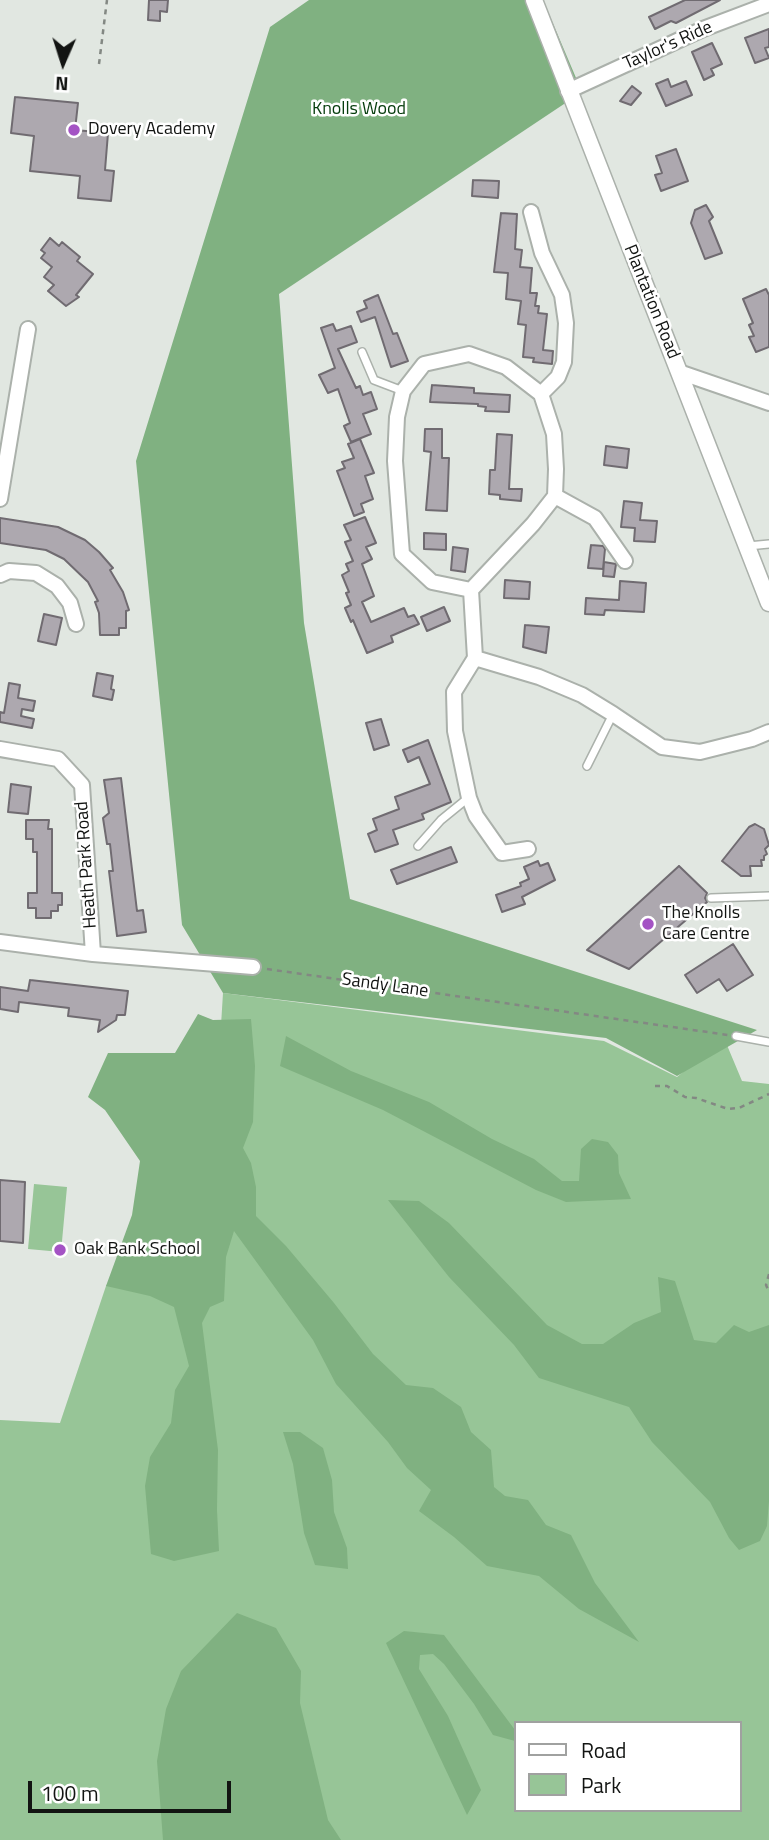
<!DOCTYPE html>
<html>
<head>
<meta charset="utf-8">
<style>
  body { margin:0 }
  #map { position:relative; width:769px; height:1840px; overflow:hidden; background:#e1e7e1; font-family:"Titillium Web",sans-serif }
  canvas { display:block }
  .legend { position:absolute; left:514px; top:1721px; width:228px; height:91px; box-sizing:border-box; background:#fff; border:2px solid #a0a1a0; margin:0; padding:9px 12px; list-style:none; font-size:21px; color:#121412 }
  .legend li { display:flex; align-items:center; gap:14px; height:35px }
  .legend b { width:35px; border:2px solid #a0a1a0 }
  .north { position:absolute; left:28px; top:28px; width:70px; height:70px; -webkit-text-stroke:5px #fff; paint-order:stroke; rotate:183deg; font-size:19px; font-weight:700; line-height:28px; text-align:center; color:#121412 }
  .north::after { content:''; display:block; margin:auto; width:24px; height:32px; background:#121412; clip-path:polygon(50% 0,100% 100%,50% 72%,0 100%) }
  .scale { position:absolute; left:28px; top:1781px; width:203px; height:32px; box-sizing:border-box; border:4px solid #121412; border-top:0; padding-left:9px; font-size:21px; line-height:24px; white-space:nowrap; color:#121412; -webkit-text-stroke:5px #fff; paint-order:stroke }
</style>
</head>
<body>
<div id="map">
<canvas width="769" height="1840"></canvas>
<ul class="legend">
<li><b style="height:9px;background:#fff"></b>Road</li>
<li><b style="height:19px;background:#97c597"></b>Park</li>
</ul>
<div class="north">N</div>
<div class="scale">100 m</div>
</div>
<script>
const ctx = document.querySelector('canvas').getContext('2d');
ctx.lineJoin = 'round';
function fill(path, color) {
  ctx.fillStyle = color;
  ctx.fill(path, 'evenodd');
}
function shape(rows) {
  const path = new Path2D();
  for (const r of rows) {
    path.moveTo(r[0], r[1]);
    for (let i = 2; i < r.length; i += 2) path.lineTo(r[i], r[i + 1]);
  }
  return path;
}
function stroke(path, color, width, dash) {
  ctx.strokeStyle = color;
  ctx.lineWidth = width;
  ctx.lineCap = dash ? 'butt' : 'round';
  ctx.setLineDash(dash || []);
  ctx.stroke(path);
}
function drawText(font, color, halo, rows, align = 'center') {
  ctx.font = font + ' "Titillium Web",sans-serif';
  ctx.lineWidth = 5;
  ctx.setLineDash([]);
  ctx.textBaseline = 'middle';
  ctx.strokeStyle = halo;
  ctx.fillStyle = color;
  for (const [text, x, y, turn = 0] of rows) {
    ctx.save();
    ctx.translate(x, y);
    ctx.rotate((+turn || 0) * Math.PI / 180);
    ctx.textAlign = isNaN(turn) ? turn : align;
    if (halo) ctx.strokeText(text, 0, 0);
    ctx.fillText(text, 0, 0);
    ctx.restore();
  }
}
const green = shape([
  [223,993,604,1041,677,1077,724,1038,742,1081,769,1084,769,1840,0,1840,0,1420,60,1423,106,1286,216,1106],
  [515,1723,739,1723,739,1810,515,1810],
  [34,1184,67,1187,61,1252,28,1249]
]);
const forest = shape([
  [309,0,543,0,582,92,279,294,304,623,350,899,757,1030,677,1076,606,1038,223,993,182,925,136,461,270,27],
  [198,1014,213,1020,251,1019,255,1066,253,1122,243,1148,251,1163,256,1187,256,1216,286,1246,334,1303,373,1354,406,1385,433,1388,461,1407,471,1432,491,1450,494,1487,505,1496,528,1500,546,1525,571,1535,595,1583,639,1642,579,1609,539,1576,487,1566,454,1537,419,1511,431,1490,407,1468,388,1442,336,1384,313,1340,234,1231,226,1257,224,1301,210,1307,202,1323,218,1450,217,1510,219,1551,174,1561,151,1554,145,1486,150,1457,171,1423,175,1390,189,1366,174,1307,150,1296,106,1286,132,1215,140,1161,105,1110,88,1097,108,1053,175,1053],
  [286,1036,351,1071,429,1102,492,1139,534,1159,562,1181,579,1181,581,1149,592,1139,608,1142,618,1155,619,1173,631,1199,566,1202,536,1190,383,1110,280,1066],
  [388,1200,419,1201,449,1223,547,1325,582,1344,603,1344,634,1323,661,1312,658,1277,675,1281,694,1340,716,1343,734,1325,749,1332,769,1325,769,1501,767,1526,760,1541,739,1550,729,1538,710,1502,652,1442,629,1407,539,1378,514,1345,449,1277],
  [283,1432,300,1432,323,1448,332,1480,334,1512,347,1548,348,1569,315,1565,304,1533,293,1464],
  [237,1613,276,1628,301,1671,300,1703,328,1820,341,1840,163,1840,157,1761,166,1709,181,1671],
  [404,1631,444,1635,515,1730,515,1741,493,1735,474,1704,444,1664,433,1654,420,1655,419,1669,448,1716,481,1790,467,1815,386,1643]
]);
const building = shape([
  [149,0,168,0,167,12,160,11,160,21,148,20,149,0],
  [685,0,720,0,676,23,671,21,655,29,649,17,685,0],
  [769,29,769,47,765,48,769,58,755,63,745,38,769,29],
  [712,43,722,64,711,69,714,75,704,80,692,52,712,43],
  [668,79,671,87,686,81,692,95,666,106,656,84,668,79],
  [632,86,641,93,631,105,620,101,632,86],
  [15,97,78,103,75,130,108,133,105,170,114,171,111,201,78,198,80,176,30,171,34,136,11,133,15,97],
  [676,149,688,181,661,191,655,175,662,173,656,156,676,149],
  [473,180,499,181,498,198,472,196,473,180],
  [706,205,713,217,709,221,722,253,705,259,691,223,695,210,706,205],
  [501,213,517,214,515,249,522,250,520,267,532,268,530,293,537,293,535,306,539,306,538,313,547,314,543,350,553,351,552,364,533,362,534,358,523,357,526,325,518,324,521,301,506,299,508,273,494,272,501,213],
  [50,238,59,246,62,242,80,257,77,261,93,274,76,295,79,297,66,306,48,291,54,285,44,277,52,267,41,258,45,253,41,250,50,238],
  [766,289,769,295,769,347,756,352,749,337,754,336,749,325,753,323,743,299,766,289],
  [378,295,393,334,397,333,408,361,391,367,375,317,361,322,357,312,367,308,364,301,378,295],
  [333,324,336,331,351,326,357,342,338,349,356,388,360,386,363,395,371,392,377,409,363,414,371,434,351,442,344,426,350,423,338,389,328,393,319,375,335,368,321,328,333,324],
  [432,385,474,388,474,393,510,395,509,412,485,411,486,407,478,406,478,404,430,402,432,385],
  [425,429,442,429,442,458,449,458,447,511,426,510,431,452,424,451,425,429],
  [497,434,512,435,509,489,522,489,521,501,500,499,500,495,489,494,490,470,495,470,497,434],
  [360,439,374,473,365,476,373,499,361,504,364,512,354,516,337,471,345,468,342,462,354,458,348,444,360,439],
  [606,446,629,449,627,468,604,465,606,446],
  [624,501,642,503,640,520,657,521,655,542,634,541,635,528,621,527,624,501],
  [365,517,376,543,366,547,372,559,362,564,374,596,362,602,371,622,404,608,408,617,414,615,419,624,391,636,393,642,367,653,353,620,351,622,345,608,351,605,346,593,349,592,342,575,349,571,346,564,353,561,345,542,351,540,344,525,365,517],
  [0,518,58,527,85,540,99,552,113,568,110,570,123,592,129,610,126,611,126,628,119,628,119,635,100,635,99,613,95,602,98,601,88,582,64,559,46,550,0,543,0,518],
  [424,533,446,534,446,550,424,549,424,533],
  [591,545,603,546,605,549,603,569,588,568,591,545],
  [453,547,468,549,465,572,451,570,453,547],
  [604,562,616,564,614,577,603,576,604,562],
  [505,580,530,582,529,599,504,598,505,580],
  [620,581,646,583,644,612,605,610,604,615,585,614,586,598,619,600,620,581],
  [444,607,450,621,427,631,421,617,444,607],
  [44,614,62,618,56,645,38,641,44,614],
  [525,625,549,627,546,653,523,647,525,625],
  [97,673,113,676,111,689,114,690,112,700,93,696,97,673],
  [9,683,20,685,18,698,35,701,33,711,22,709,21,716,34,719,32,728,0,722,0,712,4,713,9,683],
  [381,719,389,745,374,750,366,723,381,719],
  [428,740,451,802,422,814,424,819,393,830,398,844,375,852,368,834,377,830,373,819,399,809,395,797,430,784,419,757,408,762,403,750,428,740],
  [121,778,137,911,143,910,146,932,117,936,109,871,113,871,110,844,107,844,103,818,109,813,104,780,121,778],
  [11,784,31,787,28,814,8,812,11,784],
  [26,820,49,820,48,829,52,829,52,893,62,893,62,905,58,905,58,911,51,911,51,918,36,918,36,908,28,908,28,893,37,893,37,852,33,852,33,839,26,839,26,820],
  [755,824,764,829,769,845,765,849,767,854,764,856,764,860,761,860,762,866,750,866,751,876,741,876,722,861,749,827,755,824],
  [451,847,457,862,397,884,391,870,451,847],
  [538,861,540,866,548,863,555,880,522,897,525,904,502,912,496,895,521,886,520,883,529,879,524,867,538,861],
  [679,866,707,893,705,898,707,902,629,969,587,950,679,866],
  [733,944,753,975,727,991,719,979,697,993,685,975,733,944],
  [30,980,128,991,125,1015,117,1015,116,1020,98,1032,100,1020,68,1016,69,1008,19,1002,18,1012,0,1009,0,987,28,991,30,980],
  [0,1180,25,1182,23,1243,0,1241,0,1180]
]);
const path = shape([
  [99,64,107,0],
  [267,969,728,1035],
  [655,1086,667,1086,685,1097,696,1098,728,1109,739,1108,769,1094],
  [769,1274,766,1285,769,1292]
]);
const service = shape([
  [362,352,374,380,403,391],
  [748,546,769,544],
  [587,766,613,714],
  [418,846,441,820,468,798],
  [711,898,769,896],
  [736,1036,769,1042]
]);
const minor = shape([
  [568,91,703,29,769,4],
  [531,212,542,253,562,295,566,323,564,362,558,377,541,394],
  [679,372,769,403],
  [555,496,595,518,625,561],
  [0,499,28,329],
  [0,575,9,571,36,573,57,586,70,603,76,624],
  [471,590,432,582,402,554,395,461,397,417,403,391,424,364,469,354,506,367,541,394,554,434,556,469,555,496,533,524,471,590,475,658,539,677,582,695,613,714,662,747,700,752,752,739,769,732],
  [475,658,454,692,455,731,469,798,476,816,502,853,528,849],
  [0,749,58,759,82,785,93,954],
  [0,942,93,954,253,967]
]);
const tertiary = shape([
  [534,0,769,603]
]);
const markers = [
  [74,130,7,"#a453c4"],
  [648,924,7,"#a453c4"],
  [60,1250,7,"#a453c4"]
];
const streetNames = [
  ["Taylor's Ride",668,46,-24],
  ["Plantation Road",651,302,68],
  ["Heath Park Road",87,865,-94],
  ["Sandy Lane",385,986,8]
];
const parkNames = [
  ["Knolls Wood",359,110]
];
const poiNames = [
  ["Dovery Academy",88,130],
  ["The Knolls",662,914],
  ["Care Centre",662,935],
  ["Oak Bank School",74,1250]
];
fill(green, '#97c597');
fill(forest, '#80b181');
fill(building, '#ada8af');
stroke(building, '#706b71', 2);
stroke(service, '#abb1ab', 10);
stroke(minor, '#abb1ab', 18);
stroke(tertiary, '#abb1ab', 19);
stroke(path, '#838883', 2.5, [5, 5]);
stroke(service, '#fff', 7);
stroke(minor, '#fff', 14);
stroke(tertiary, '#fff', 16);
for (const [x, y, r, color] of markers) {
  const dot = new Path2D();
  dot.arc(x, y, r, 0, 2 * Math.PI);
  ctx.fillStyle = color;
  ctx.fill(dot);
  stroke(dot, '#fff', 2.5);
}
drawText('18px', '#121412', '#fff', streetNames);
drawText('18px', '#063d0d', '#fff', parkNames);
drawText('18px', '#121412', '#fff', poiNames, 'left');
</script>
</body>
</html>
